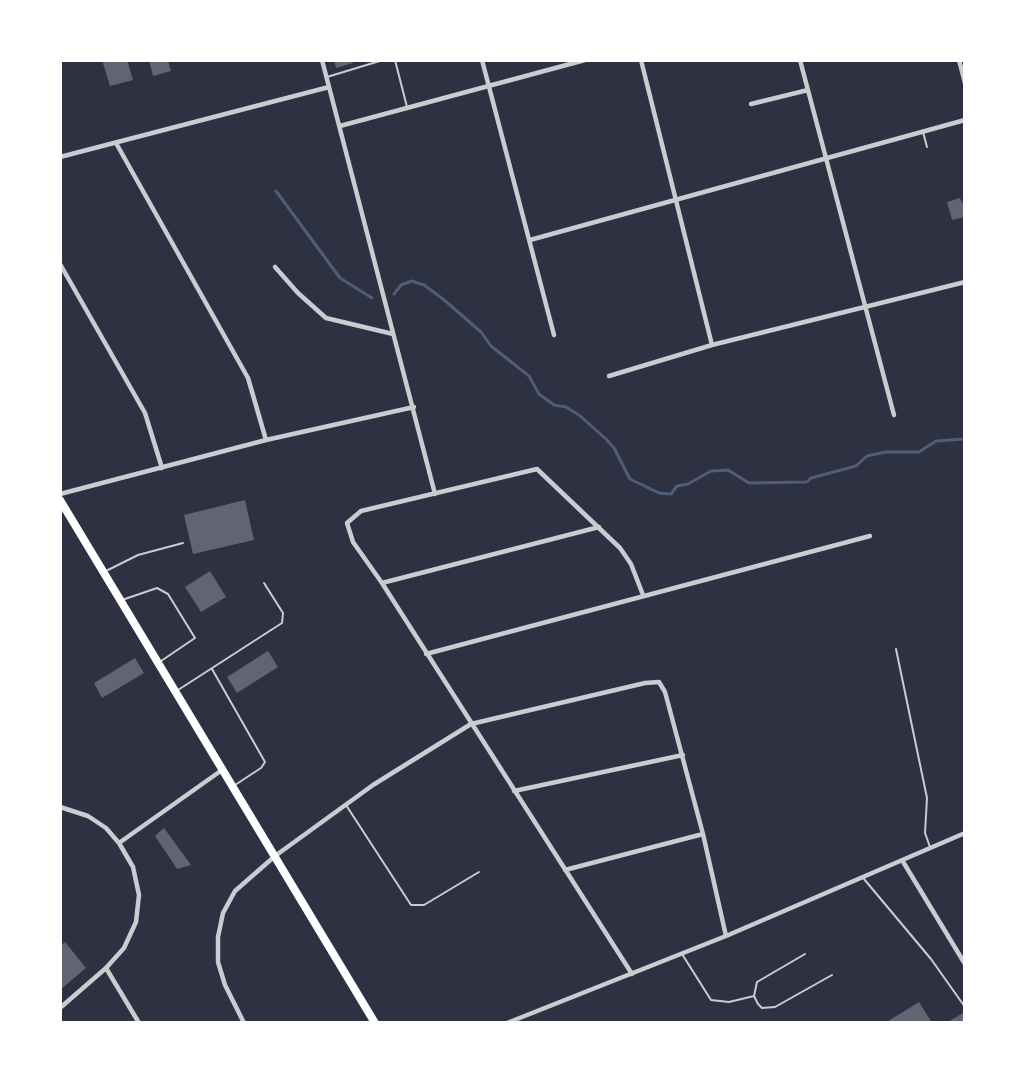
<!DOCTYPE html>
<html>
<head>
<meta charset="utf-8">
<style>
  body { margin:0 }
  #map { position:relative; width:1025px; height:1083px; overflow:hidden; background:#2d3142; font-family:"Archivo Narrow",sans-serif }
  canvas { display:block }
  .frame { position:absolute; inset:0; border:62px solid #fff; pointer-events:none }
</style>
</head>
<body>
<div id="map">
<canvas width="1025" height="1083"></canvas>
<div class="frame"></div>
</div>
<script>
const ctx = document.querySelector('canvas').getContext('2d');
ctx.lineJoin = 'round';
function shape(rows) {
  const path = new Path2D();
  for (const r of rows) {
    path.moveTo(r[0], r[1]);
    for (let i = 2; i < r.length; i += 2) path.lineTo(r[i], r[i + 1]);
  }
  return path;
}
function stroke(path, color, width, dash) {
  ctx.strokeStyle = color;
  ctx.lineWidth = width;
  ctx.lineCap = dash ? 'butt' : 'round';
  ctx.setLineDash(dash || []);
  ctx.stroke(path);
}
function fill(path, color) {
  ctx.fillStyle = color;
  ctx.fill(path, 'evenodd');
}
const stream = shape([
  [276,191,340,278,372,298],
  [394,294,401,285,412,281,424,285,443,299,481,332,491,346,529,376,539,394,554,405,566,407,579,415,606,439,614,448,630,479,659,493,671,494,677,486,688,484,711,471,728,470,749,483,807,482,811,478,856,466,867,456,885,452,919,452,936,441,965,439]
]);
const building = shape([
  [102,60,127,60,133,80,110,86],
  [149,60,168,60,171,71,153,76],
  [334,60,352,60,353,63,336,68],
  [960,198,962,203,965,202,965,217,952,220,947,202],
  [245,500,254,540,193,554,184,515],
  [210,571,226,597,201,612,185,587],
  [268,651,278,667,237,693,227,677],
  [135,658,144,673,102,698,94,683],
  [164,828,191,865,177,869,155,836],
  [65,942,86,968,60,990,60,946],
  [919,1002,932,1023,885,1023],
  [963,1013,965,1023,946,1023]
]);
const service = shape([
  [395,60,407,107],
  [327,77,383,60],
  [923,132,927,147],
  [106,571,138,555,183,543],
  [122,600,157,588,168,594,195,638,161,661],
  [896,649,927,798,925,833,930,847],
  [212,669,265,762,261,768,235,785],
  [178,690,282,623,283,613,264,583],
  [346,805,411,905,424,905,479,872],
  [864,879,931,959,965,1007],
  [682,954,711,1000,729,1002,754,996],
  [805,954,757,982,754,996,758,1004,762,1008,775,1007,832,975]
]);
const minor = shape([
  [322,60,435,494],
  [482,60,554,335],
  [641,60,712,345],
  [800,60,894,415],
  [959,60,965,83],
  [751,104,808,90],
  [340,126,585,60],
  [116,143,248,378,266,440],
  [60,157,329,87],
  [530,240,965,120],
  [60,264,145,413,162,468],
  [275,267,298,293,326,318,393,334],
  [609,376,712,345,965,282],
  [60,494,266,440,414,407],
  [382,583,599,527],
  [426,654,870,536],
  [514,791,683,755],
  [60,807,88,816,106,828,119,843,133,867,139,895,136,922,124,948,106,968,60,1008],
  [119,843,222,770],
  [902,860,965,964],
  [565,870,703,834],
  [106,968,139,1023],
  [632,974,382,583,353,542,347,523,361,511,537,469,620,548,631,564,643,595],
  [244,1023,225,985,218,962,218,937,223,913,235,891,275,856,373,785,471,724,645,683,659,682,665,692,703,834,726,936],
  [507,1023,726,936,965,833]
]);
const primary = shape([
  [60,500,375,1023]
]);
stroke(stream, '#4f5d75', 3);
fill(building, '#626471');
stroke(service, '#caccd0', 2);
stroke(minor, '#caccd0', 4.5);
stroke(primary, '#fff', 8);
</script>
</body>
</html>
